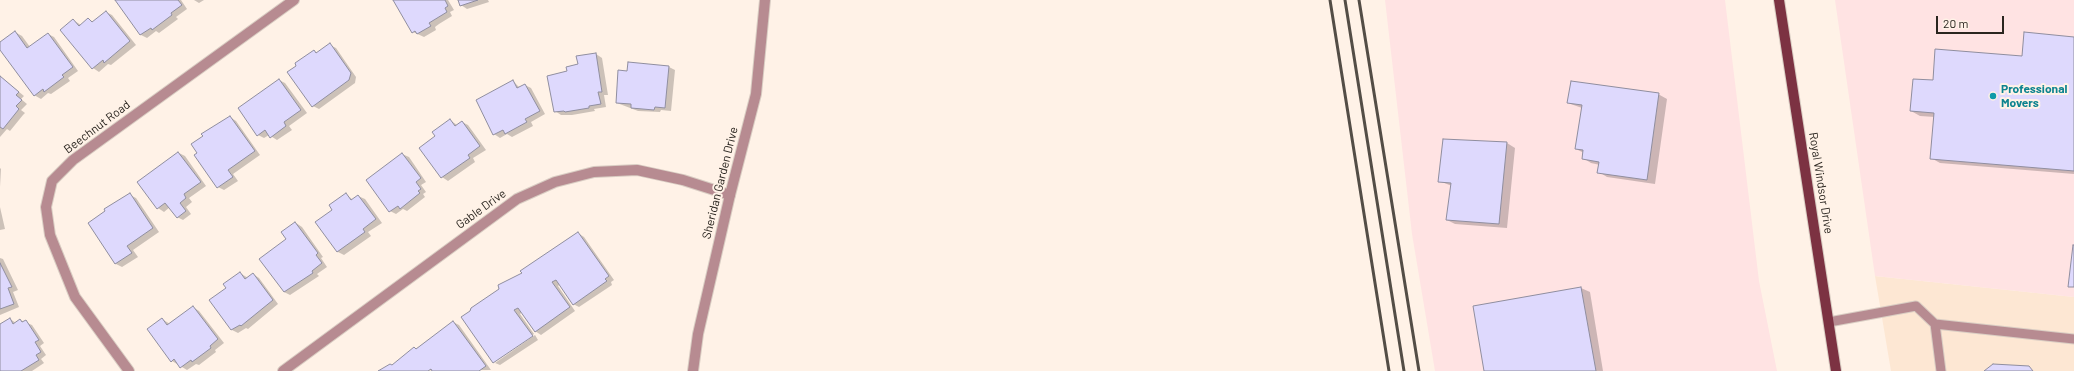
<!DOCTYPE html>
<html>
<head>
<meta charset="utf-8">
<style>
  body { margin:0 }
  #map { position:relative; width:2074px; height:371px; overflow:hidden; background:#fff2e7; font-family:Barlow,sans-serif }
  canvas { display:block }
  .scale { position:absolute; left:1936px; top:16px; width:68px; height:18px; box-sizing:border-box; border:2px solid #2a251f; border-top:0; padding-left:5px; font-size:12px; line-height:14px; white-space:nowrap; color:#2a251f; -webkit-text-stroke:3px #fff2e7; paint-order:stroke }
</style>
</head>
<body>
<div id="map">
<canvas width="2074" height="371"></canvas>
<div class="scale">20 m</div>
</div>
<script>
const ctx = document.querySelector('canvas').getContext('2d');
ctx.lineJoin = 'round';
function fill(path, color) {
  ctx.fillStyle = color;
  ctx.fill(path, 'evenodd');
}
function shape(rows) {
  const path = new Path2D();
  for (const r of rows) {
    path.moveTo(r[0], r[1]);
    for (let i = 2; i < r.length; i += 2) path.lineTo(r[i], r[i + 1]);
  }
  return path;
}
function stroke(path, color, width, dash) {
  ctx.strokeStyle = color;
  ctx.lineWidth = width;
  ctx.lineCap = dash ? 'butt' : 'round';
  ctx.setLineDash(dash || []);
  ctx.stroke(path);
}
function drawText(font, color, halo, rows, align = 'center') {
  ctx.font = font + ' Barlow,sans-serif';
  ctx.lineWidth = 4;
  ctx.setLineDash([]);
  ctx.textBaseline = 'middle';
  ctx.strokeStyle = halo;
  ctx.fillStyle = color;
  for (const [text, x, y, turn = 0] of rows) {
    ctx.save();
    ctx.translate(x, y);
    ctx.rotate((+turn || 0) * Math.PI / 180);
    ctx.textAlign = isNaN(turn) ? turn : align;
    if (halo) ctx.strokeText(text, 0, 0);
    ctx.fillText(text, 0, 0);
    ctx.restore();
  }
}
const built = shape([
  [1875,276,2074,297,2074,371,1891,371]
]);
const industrial = shape([
  [1385,0,1725,0,1759,281,1777,371,1435,371,1412,234],
  [1835,0,2074,0,2074,297,1875,276]
]);
const shadow = shape([
  [116,0,181,0,187,9,176,17,178,19,159,33,156,31,147,38,141,35],
  [194,0,204,0,199,3],
  [394,0,448,0,454,10,450,12,452,16,439,24,435,27,436,30,424,37,413,32],
  [459,0,488,0,489,2,467,9,461,5],
  [106,12,112,15,136,45,111,65,108,64,99,72,93,68,73,20,81,25,89,19,93,22],
  [15,32,22,36,30,47,48,34,54,37,78,71,68,78,70,81,51,94,48,93,41,99,34,95,0,48,0,44],
  [2074,38,2074,174,1940,163,1931,158,1935,117,1920,116,1911,111,1934,81,2023,57],
  [330,45,336,48,356,77,355,83,319,109,313,106,297,66,314,51,318,53],
  [596,54,602,58,608,95,604,95,606,107,594,109,595,111,572,115,561,115,555,111,568,72],
  [629,63,669,67,675,70,671,111,661,110,660,112,638,111,617,103,628,72],
  [0,76,24,96,21,99,27,104,21,110,25,113,23,115,10,131,7,129,0,137],
  [279,80,285,83,307,113,289,126,292,130,277,140,269,135,264,138,258,135],
  [513,81,520,88,525,85,531,88,545,114,531,122,533,126,512,137,507,134,500,138,494,134],
  [1658,94,1667,99,1655,184,1607,177,1599,172,1600,165,1591,163,1583,158,1584,153,1576,149,1582,108,1568,103],
  [230,117,236,121,260,155,233,174,238,181,224,190,218,187],
  [450,120,457,125,462,122,468,125,486,150,473,158,475,162,448,181,442,177,436,136],
  [1444,140,1507,143,1515,148,1507,228,1455,224,1447,220,1452,186,1439,181],
  [179,153,185,156,206,186,189,198,192,202,186,207,191,214,183,220,177,217,170,207,164,212,158,208],
  [402,154,409,157,426,182,421,185,426,192,423,194,425,197,407,211,403,209,396,214,390,211],
  [0,168,1,169,0,187],
  [346,194,353,200,358,196,365,199,382,223,368,232,371,236,344,255,338,252,317,222,334,210],
  [130,195,136,198,159,232,133,250,138,257,122,267,116,264,89,224],
  [0,207,5,229,0,230],
  [296,223,302,227,323,257,321,258,327,267,317,274,319,276,290,295,284,292,288,240],
  [578,233,584,237,614,280,611,282,612,285,579,307,573,304,560,284,558,286,575,311,541,335,535,331,522,312,520,314,534,334,494,362,523,273],
  [0,258,3,259,18,290,13,292,19,307,0,315],
  [240,273,248,278,253,274,259,278,278,304,248,329,246,328,238,333,232,330,211,300,227,288],
  [1581,288,1590,292,1603,371,1485,371,1474,307],
  [193,307,199,311,224,343,215,350,216,352,199,365,196,364,187,370,172,361,162,319,170,324],
  [10,319,16,323,20,320,32,325,44,343,40,346,46,355,41,359,44,363,32,371,0,371,0,325],
  [453,322,459,325,491,370,380,371,392,366,414,348,416,349],
  [535,335,538,340,500,365,495,363]
]);
const building = shape([
  [115,0,178,0,182,5,171,13,172,15,152,30,151,28,140,35,115,0],
  [393,0,445,0,448,6,445,8,447,12,429,23,431,26,417,34,415,31,412,33,393,0],
  [458,0,478,0,460,6,458,0],
  [106,11,130,41,104,63,103,60,92,69,60,30,73,19,79,26,88,18,92,22,106,11],
  [15,31,27,48,48,33,73,67,62,75,64,77,44,92,43,89,34,96,0,50,0,42,15,31],
  [2024,32,2074,37,2074,171,1930,159,1934,113,1910,111,1913,79,1933,80,1935,49,2022,56,2024,32],
  [330,43,351,73,349,80,312,107,287,72,296,66,295,63,314,50,316,53,330,43],
  [596,53,602,92,598,92,601,104,589,106,589,108,565,112,564,111,554,112,547,76,567,71,566,67,578,64,576,56,596,53],
  [628,62,669,66,665,108,655,107,654,110,631,108,631,104,616,103,618,70,627,71,628,62],
  [0,76,19,92,16,95,22,100,16,106,19,109,3,129,0,127,0,76],
  [279,79,301,110,284,122,286,126,270,138,265,130,257,136,238,108,279,79],
  [513,80,517,88,525,84,540,111,525,119,527,122,505,134,503,130,493,135,476,100,513,80],
  [1571,81,1659,93,1647,180,1597,173,1599,162,1582,159,1583,150,1575,149,1582,105,1567,103,1571,81],
  [230,116,255,151,228,170,233,177,217,188,194,155,197,153,191,144,203,136,201,134,230,116],
  [450,119,455,126,462,121,480,146,468,155,470,158,441,178,419,148,435,136,432,132,450,119],
  [1443,139,1507,142,1499,224,1446,220,1451,183,1438,182,1443,139],
  [178,152,201,182,184,194,186,198,180,203,186,211,177,218,165,203,157,209,137,182,178,152],
  [402,153,421,178,416,182,421,189,418,191,420,193,400,209,398,206,389,212,366,180,402,153],
  [130,193,153,228,127,246,132,253,115,264,88,223,105,211,104,209,130,193],
  [346,193,351,200,358,195,376,219,363,229,365,232,337,252,315,222,332,210,329,205,346,193],
  [295,222,318,253,316,255,322,263,312,271,313,273,284,292,259,259,286,239,281,232,295,222],
  [578,232,609,276,605,279,607,281,573,305,556,280,552,282,570,307,535,332,518,308,514,310,533,336,493,363,461,317,470,311,471,308,499,289,498,285,522,273,520,271,578,232],
  [2073,245,2074,245,2074,287,2068,287,2073,245],
  [0,263,12,287,8,288,14,304,0,309,0,263],
  [240,272,245,279,253,273,273,300,241,326,240,325,231,330,209,300,226,288,223,284,240,272],
  [1581,287,1596,371,1484,371,1473,306,1581,287],
  [193,306,218,339,210,346,211,348,192,362,191,360,180,368,174,359,171,362,147,329,162,318,167,325,193,306],
  [10,318,13,324,20,319,22,322,26,320,39,340,35,342,41,352,36,355,39,360,21,371,0,371,0,324,10,318],
  [453,321,486,366,479,371,432,371,431,369,428,371,378,371,390,364,392,365,414,347,416,349,453,321],
  [1993,364,2029,366,2033,371,1984,371,1993,364]
]);
const service = shape([
  [1829,322,1916,306,1935,324,1941,371],
  [1935,324,2074,339]
]);
const minor = shape([
  [129,371,75,297,50,235,46,207,52,181,73,160,294,0],
  [283,371,517,199,555,182,594,172,637,170,683,180,730,195]
]);
const tertiary = shape([
  [693,371,698,334,730,195,756,94,765,0]
]);
const primary = shape([
  [1779,0,1836,371]
]);
const rail = shape([
  [1330,0,1389,371],
  [1345,0,1404,371],
  [1359,0,1419,371]
]);
const markers = [
  [1993,96,4,"#0f9aa8"]
];
const cultureNames = [
  ["Professional",2001,89],
  ["Movers",2001,103]
];
const streetNames = [
  ["Beechnut Road",97,127,-37],
  ["Sheridan Garden Drive",720,183,-76],
  ["Royal Windsor Drive",1821,183,81],
  ["Gable Drive",481,209,-36]
];
fill(built, '#fde7d3');
fill(industrial, '#ffe3e3');
fill(shadow, '#0003');
fill(building, '#ded9fd');
stroke(building, '#908e9f', 1);
stroke(service, '#d9cdc3', 11);
stroke(minor, '#d9cdc3', 12);
stroke(tertiary, '#d9cdc3', 12);
stroke(primary, '#d9cdc3', 12);
stroke(service, '#b78b91', 9);
stroke(minor, '#b78b91', 10);
stroke(tertiary, '#b78b91', 10);
stroke(primary, '#7c3242', 10);
stroke(rail, '#534d46', 3);
for (const [x, y, r, color] of markers) {
  const dot = new Path2D();
  dot.arc(x, y, r, 0, 2 * Math.PI);
  ctx.fillStyle = color;
  ctx.fill(dot);
  stroke(dot, '#fff2e7', 1.5);
}
drawText('bold 12px', '#0d838f', '#fff2e7', cultureNames, 'left');
drawText('12px', '#2a251f', '#fff2e7', streetNames);
</script>
</body>
</html>
